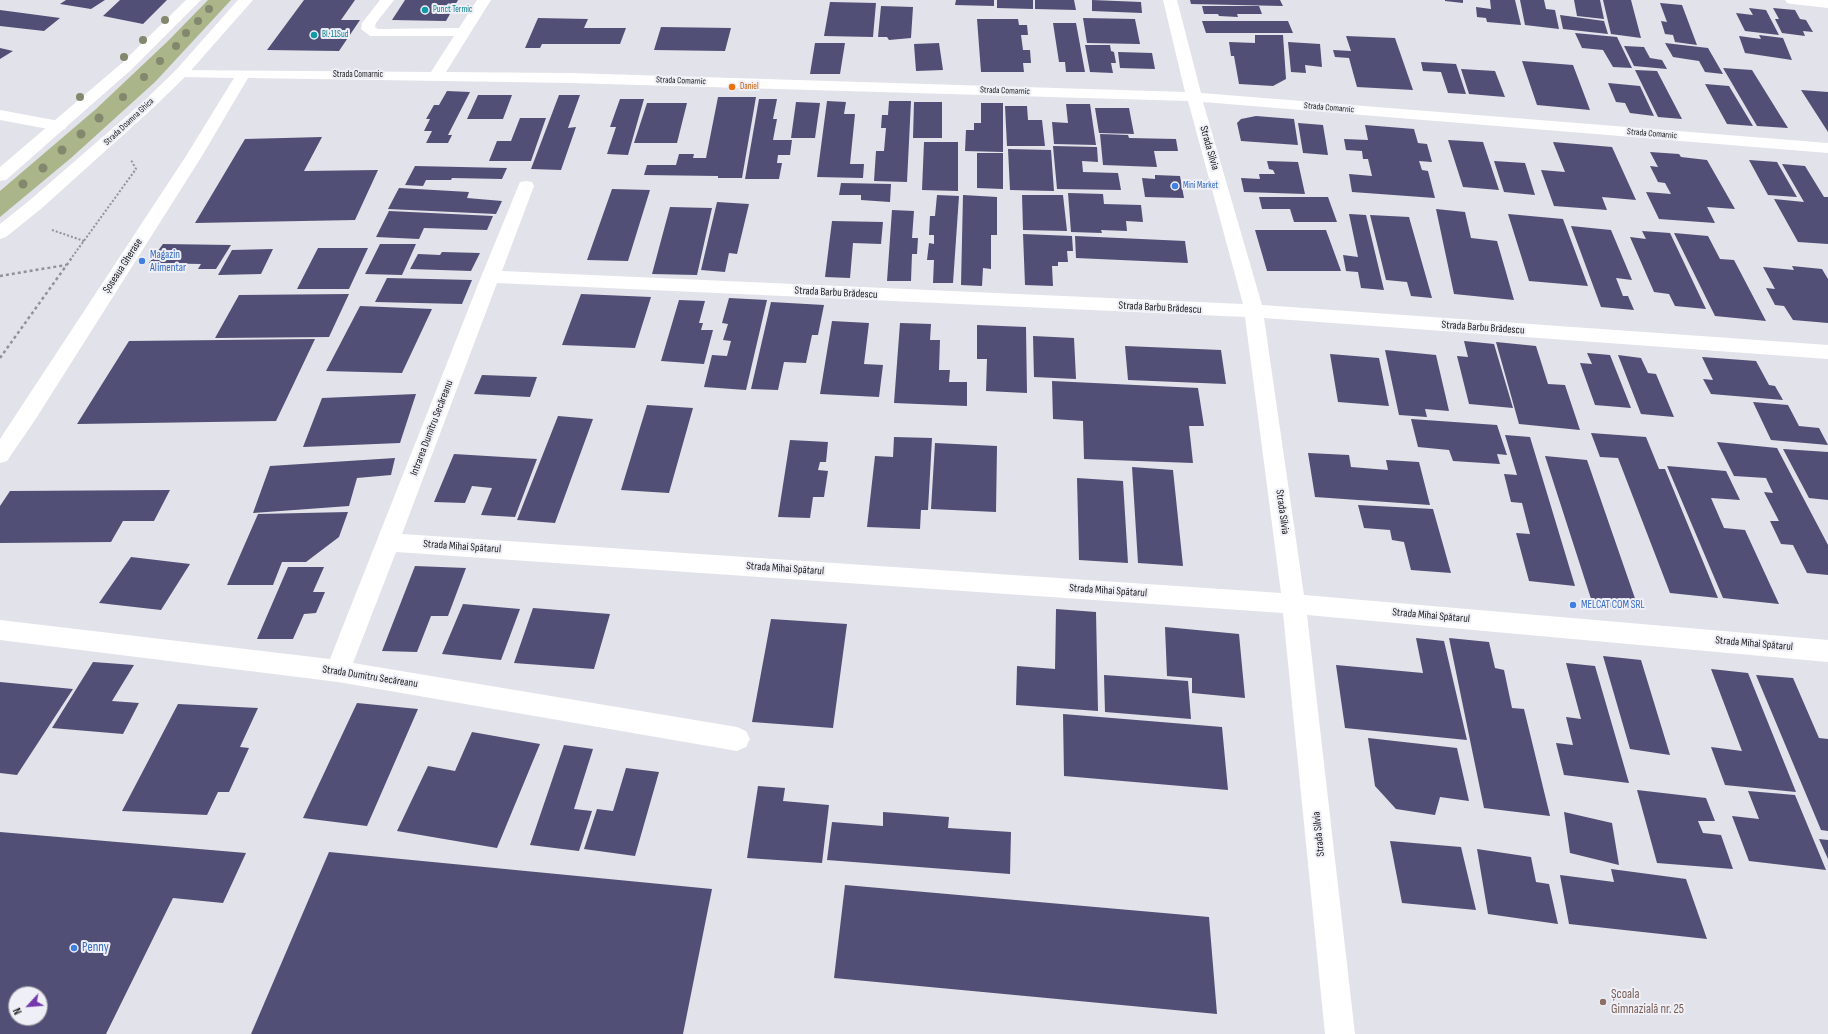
<!DOCTYPE html>
<html>
<head>
<meta charset="utf-8">
<style>
  body { margin:0 }
  #map { position:relative; width:1828px; height:1034px; overflow:hidden; background:#e2e2ea; font-family:"Sofia Sans Condensed",sans-serif }
  canvas { display:block }
  .north { position:absolute; left:8px; top:986px; width:40px; height:40px; box-sizing:border-box; background:#efeff7; border:1px solid #9d9da2; border-radius:50%; rotate:244deg; font-size:11px; font-weight:700; line-height:16px; text-align:center; color:#212123 }
  .north::after { content:''; display:block; margin:auto; width:14px; height:18px; background:#7437ac; clip-path:polygon(50% 0,100% 100%,50% 72%,0 100%) }
</style>
</head>
<body>
<div id="map">
<canvas width="1828" height="1034"></canvas>
<div class="north">N</div>
</div>
<script>
const ctx = document.querySelector('canvas').getContext('2d');
ctx.lineJoin = 'round';
function fill(path, color) {
  ctx.fillStyle = color;
  ctx.fill(path, 'evenodd');
}
function shape(rows) {
  const path = new Path2D();
  for (const r of rows) {
    path.moveTo(r[0], r[1]);
    for (let i = 2; i < r.length; i += 2) path.lineTo(r[i], r[i + 1]);
  }
  return path;
}
function stroke(path, color, width, dash) {
  ctx.strokeStyle = color;
  ctx.lineWidth = width;
  ctx.lineCap = dash ? 'butt' : 'round';
  ctx.setLineDash(dash || []);
  ctx.stroke(path);
}
function drawText(font, color, halo, rows, align = 'center') {
  ctx.font = font + ' "Sofia Sans Condensed",sans-serif';
  ctx.lineWidth = 4;
  ctx.setLineDash([]);
  ctx.textBaseline = 'middle';
  ctx.strokeStyle = halo;
  ctx.fillStyle = color;
  for (const [text, x, y, turn = 0] of rows) {
    ctx.save();
    ctx.translate(x, y);
    ctx.rotate((+turn || 0) * Math.PI / 180);
    ctx.textAlign = isNaN(turn) ? turn : align;
    if (halo) ctx.strokeText(text, 0, 0);
    ctx.fillText(text, 0, 0);
    ctx.restore();
  }
}
const green = shape([
  [208,0,231,0,155,82,71,158,0,217,0,191,96,109,168,41]
]);
const building = shape([
  [66,0,105,0,91,9,60,4],
  [120,0,167,0,143,24,103,16],
  [304,0,355,0,341,20,360,20,339,51,267,50],
  [405,0,458,0,446,21,392,20],
  [956,0,994,0,994,6,955,5],
  [997,0,1033,0,1033,9,997,8],
  [1035,0,1074,0,1076,10,1035,9],
  [1092,0,1141,2,1142,13,1092,11],
  [1190,0,1280,0,1283,6,1191,4],
  [1445,0,1463,0,1463,3,1445,1],
  [1490,0,1515,0,1521,25,1487,22,1486,18,1477,17,1476,7,1491,9],
  [1520,0,1544,0,1546,9,1555,10,1559,29,1525,25],
  [1574,0,1600,0,1604,19,1577,16],
  [1603,0,1631,0,1641,38,1611,34],
  [830,2,876,3,873,37,824,36],
  [1660,3,1682,5,1697,45,1675,42,1673,35,1665,34,1661,21,1667,22],
  [881,6,913,7,911,38,889,40,887,37,878,37],
  [1202,6,1259,6,1262,14,1237,14,1238,17,1219,16,1218,14,1204,14],
  [1749,8,1766,10,1779,35,1745,31,1736,13,1753,15],
  [1773,8,1795,10,1800,19,1806,20,1813,32,1803,31,1805,36,1782,33,1775,19,1779,19],
  [0,10,60,18,44,31,0,26],
  [1560,15,1604,21,1608,34,1563,29],
  [538,18,588,19,584,28,626,28,620,44,542,44,540,48,525,48],
  [1083,18,1135,19,1140,44,1087,43],
  [977,19,1018,19,1019,25,1027,25,1028,35,1021,35,1023,50,1030,50,1031,63,1023,63,1024,72,981,72],
  [1202,21,1288,21,1293,33,1206,33],
  [1053,23,1076,23,1085,72,1066,72,1065,62,1059,62],
  [661,27,731,28,725,51,654,50],
  [1575,33,1617,37,1632,68,1613,67,1603,50,1582,48],
  [1255,35,1283,35,1286,79,1273,86,1239,84,1234,56,1231,56,1229,42,1255,43],
  [1759,35,1783,38,1792,60,1745,53,1739,36,1761,39],
  [1346,36,1395,38,1413,90,1357,87,1349,58,1335,57,1333,50,1351,51],
  [1288,42,1320,44,1322,67,1305,65,1306,73,1291,72],
  [815,43,845,43,840,74,810,74],
  [939,43,943,70,916,71,914,44],
  [1665,43,1708,48,1723,74,1705,72,1699,61,1673,57],
  [1085,45,1110,45,1111,51,1114,52,1116,63,1111,63,1113,73,1090,72],
  [1624,46,1644,47,1650,58,1662,60,1667,69,1634,66],
  [0,48,13,51,0,59],
  [1118,52,1152,53,1155,69,1120,68],
  [1522,61,1573,65,1590,110,1537,105],
  [1421,62,1456,64,1466,94,1448,93,1441,72,1423,71],
  [1723,68,1752,70,1788,128,1757,126],
  [1461,69,1495,71,1505,97,1469,94],
  [1635,70,1657,71,1682,119,1658,117],
  [1608,83,1640,86,1654,116,1630,113,1625,103,1616,102],
  [1705,84,1729,86,1753,126,1727,124],
  [1801,90,1828,92,1828,132],
  [447,91,470,92,448,135,452,135,448,143,426,143,432,131,424,131,430,119,426,119,434,105,439,105],
  [478,95,512,95,503,119,467,119],
  [559,95,580,95,568,128,576,127,561,170,531,169],
  [718,97,756,97,742,178,718,178,718,176,644,175,647,165,676,165,679,154,694,154,693,158,706,158],
  [620,99,644,99,628,155,607,154,616,127,610,127],
  [759,99,777,99,773,119,777,119,773,140,792,140,790,155,778,155,777,163,782,163,779,179,745,179],
  [827,101,846,102,844,114,855,114,850,164,864,164,863,178,817,177],
  [889,101,911,101,907,182,874,181,876,151,884,151,886,128,881,128,882,115,888,115],
  [796,102,820,103,815,138,791,138],
  [914,102,942,102,942,138,913,138],
  [647,103,687,103,677,143,634,143],
  [981,103,1003,103,1003,152,965,151,966,130,974,130,974,123,981,123],
  [1066,104,1090,104,1096,145,1054,144,1052,122,1068,123],
  [1005,106,1027,106,1028,120,1042,120,1045,146,1007,146],
  [1095,108,1129,108,1134,134,1099,133],
  [1256,116,1294,119,1298,145,1241,141,1237,123,1241,119],
  [520,118,546,118,531,161,489,161,497,141,511,141],
  [1298,123,1323,125,1328,155,1303,153],
  [1365,125,1414,129,1418,143,1427,144,1432,162,1419,161,1422,170,1428,171,1435,198,1352,192,1349,174,1372,176,1368,159,1363,159,1362,151,1346,150,1344,139,1368,140],
  [1100,134,1128,135,1129,138,1176,139,1178,151,1154,151,1157,167,1103,165],
  [322,137,304,171,378,170,355,220,195,223,245,139],
  [1448,140,1483,142,1499,190,1463,187],
  [924,142,958,142,958,191,922,190],
  [1553,142,1612,147,1636,200,1602,197,1607,210,1554,206,1541,170,1565,172],
  [1053,146,1097,147,1098,162,1082,161,1083,172,1118,173,1121,190,1057,189],
  [1008,149,1051,150,1054,191,1010,190],
  [1650,152,1679,154,1681,157,1707,160,1735,209,1707,207,1715,223,1659,219,1646,192,1671,194,1665,183,1658,182,1650,166,1658,167],
  [977,153,1003,153,1003,189,977,188],
  [1749,160,1777,162,1797,197,1768,195],
  [1267,161,1298,162,1305,194,1244,192,1241,178,1260,179,1259,174,1275,174,1273,170,1269,169],
  [1494,161,1525,163,1535,195,1504,192],
  [1782,164,1805,166,1824,197,1828,197,1828,244,1798,242,1774,199,1804,202],
  [415,166,507,168,502,179,452,178,451,180,426,180,423,186,405,185],
  [1155,175,1180,176,1184,198,1145,197,1142,178,1155,179],
  [841,183,891,184,890,202,861,200,861,195,839,195],
  [399,188,469,192,467,198,502,201,496,214,388,209],
  [612,189,650,190,628,261,587,260],
  [1068,193,1103,194,1104,204,1141,205,1143,222,1126,221,1127,231,1101,230,1102,233,1071,232],
  [937,195,959,196,953,283,933,283,934,260,927,260,929,243,934,244,934,235,929,235,930,216,935,216],
  [963,195,997,197,997,235,991,235,991,269,983,268,982,286,961,285],
  [1022,195,1063,195,1067,231,1023,230],
  [1259,197,1328,197,1337,222,1294,222,1290,209,1262,209],
  [717,202,749,204,737,254,729,253,725,272,701,270],
  [670,207,712,208,697,275,652,274],
  [1436,209,1465,212,1471,238,1497,241,1514,300,1454,294],
  [892,210,914,211,912,238,918,238,917,254,912,254,911,281,887,281],
  [389,211,493,216,487,230,424,228,419,239,376,237],
  [1349,214,1366,215,1384,290,1361,288,1358,272,1346,271,1343,255,1358,257],
  [1508,214,1563,219,1588,286,1529,281],
  [1370,215,1409,217,1432,298,1411,296,1407,282,1386,280],
  [832,221,883,222,881,244,853,243,850,278,825,277],
  [1571,226,1611,230,1632,280,1616,278,1623,296,1628,296,1634,310,1601,307],
  [1255,230,1326,230,1341,271,1267,271],
  [1642,231,1670,233,1706,309,1675,306,1669,294,1654,292,1630,237,1646,239],
  [1674,233,1708,236,1720,259,1734,260,1766,321,1715,316],
  [1023,234,1072,236,1073,251,1067,251,1068,262,1058,262,1058,266,1052,266,1053,286,1025,285],
  [1075,236,1185,241,1188,263,1076,258],
  [163,244,231,245,216,269,198,269,201,264,149,263],
  [380,244,416,244,402,275,365,274],
  [318,248,368,248,349,289,297,289],
  [273,249,261,274,218,275,232,250],
  [442,252,480,253,471,271,410,269,418,254,440,255],
  [1792,266,1822,269,1828,279,1828,323,1793,320,1784,306,1775,305,1766,288,1775,289,1763,267,1794,270],
  [387,278,472,280,462,304,375,302],
  [349,294,329,337,215,338,239,295],
  [581,294,651,297,635,348,562,345],
  [729,298,767,300,746,390,704,387,712,355,727,356,731,341,723,340,728,324,722,323],
  [679,300,705,301,699,323,703,323,701,330,713,330,704,364,661,361],
  [771,302,824,305,818,335,812,335,806,363,784,362,778,390,751,389],
  [360,306,432,309,402,373,326,371],
  [832,321,869,323,864,364,883,365,879,397,820,394],
  [900,323,931,324,930,340,940,340,939,370,950,370,949,382,967,382,967,406,894,403],
  [977,325,1026,327,1027,393,986,391,987,359,977,359],
  [1033,336,1074,338,1076,379,1034,377],
  [315,339,276,421,77,424,129,341],
  [1464,341,1494,344,1513,408,1469,404,1457,356,1468,357],
  [1496,342,1536,346,1548,384,1565,385,1580,430,1519,424],
  [1125,346,1221,350,1226,384,1128,380],
  [1385,350,1436,355,1449,411,1425,409,1427,417,1399,415],
  [1587,353,1610,355,1631,408,1595,405,1580,363,1592,364],
  [1330,354,1379,358,1389,406,1338,402],
  [1618,355,1641,358,1648,373,1656,374,1674,417,1641,414],
  [1702,357,1756,361,1769,385,1775,386,1783,400,1711,394,1703,379,1713,380],
  [482,375,537,377,530,397,474,394],
  [1052,381,1198,388,1204,426,1189,426,1193,463,1084,459,1083,421,1053,419],
  [416,394,400,443,303,447,322,398],
  [1753,402,1788,405,1799,426,1819,428,1828,445,1771,440],
  [647,405,693,408,669,493,621,490],
  [558,416,593,419,555,523,517,520],
  [1411,419,1497,425,1507,455,1497,454,1500,464,1453,461,1449,450,1418,447],
  [1591,433,1646,437,1659,469,1665,469,1718,598,1670,593,1618,458,1600,457],
  [1505,435,1530,437,1575,586,1529,581,1516,533,1530,534,1522,503,1511,502,1504,474,1517,475],
  [894,437,932,438,928,510,921,510,920,529,867,527,875,456,893,457],
  [790,440,828,442,826,462,820,462,818,470,828,471,824,497,813,497,810,518,778,517],
  [1717,442,1777,448,1828,545,1828,575,1807,573,1793,545,1781,544,1770,521,1779,521,1764,492,1773,493,1766,478,1734,476],
  [935,443,997,446,996,512,931,509],
  [1783,449,1828,452,1828,500,1809,498],
  [1308,453,1349,455,1351,467,1388,470,1386,460,1419,462,1430,505,1315,497],
  [454,454,537,459,515,517,481,515,492,488,472,486,465,503,434,502],
  [1545,456,1587,460,1639,610,1593,605],
  [395,458,391,475,357,478,349,506,253,513,270,466],
  [1667,466,1726,471,1740,500,1711,498,1724,528,1745,530,1779,604,1723,598],
  [1132,467,1173,470,1183,566,1138,563],
  [1077,478,1123,481,1128,563,1079,560],
  [170,490,154,521,123,521,111,542,0,543,0,506,10,491],
  [1358,505,1433,509,1451,573,1411,570,1404,542,1392,540,1390,530,1364,528],
  [348,512,339,537,306,562,282,562,273,585,227,585,258,514],
  [131,557,190,564,161,610,99,603],
  [415,566,466,568,448,616,431,616,417,652,382,651],
  [288,567,324,567,313,592,325,592,316,613,304,614,293,639,257,639],
  [463,604,520,609,501,660,442,654],
  [533,608,610,614,594,669,514,663],
  [1056,609,1096,612,1098,711,1016,705,1017,666,1055,669],
  [771,619,847,624,833,728,752,722],
  [1165,627,1239,634,1245,698,1192,693,1192,678,1167,676],
  [1416,638,1444,641,1467,740,1345,728,1336,665,1423,673],
  [1449,638,1489,642,1495,668,1504,670,1512,708,1524,709,1550,816,1484,808],
  [1603,656,1641,660,1670,755,1630,749],
  [93,662,134,665,112,701,139,703,123,734,52,728],
  [1566,663,1595,666,1629,783,1564,775,1556,743,1573,745,1566,717,1581,719],
  [1711,669,1748,673,1796,792,1725,785,1711,747,1742,751],
  [1104,675,1188,681,1191,719,1105,712],
  [1756,675,1793,678,1819,738,1828,739,1828,831,1821,830],
  [0,682,73,689,17,775,0,773],
  [357,703,418,709,367,826,303,818],
  [178,704,258,708,240,747,249,748,229,792,218,792,207,815,122,811],
  [1063,714,1222,727,1228,790,1064,776],
  [472,732,540,744,497,848,397,831,428,766,455,771],
  [1368,738,1457,748,1469,801,1440,797,1435,815,1396,809,1375,786],
  [564,745,593,749,574,809,592,811,579,851,530,845],
  [626,768,659,772,635,856,584,849,597,809,613,811],
  [758,786,785,788,783,801,829,805,822,863,747,858],
  [1637,790,1706,798,1715,821,1698,821,1703,833,1721,835,1733,869,1657,863],
  [1748,791,1795,795,1826,870,1749,861,1732,816,1759,819],
  [883,812,949,817,948,828,1011,832,1010,874,827,860,832,822,883,826],
  [1564,812,1612,823,1619,865,1570,853],
  [0,832,246,853,223,903,173,898,106,1034,0,1034],
  [16,994,40,994,40,1018,16,1018],
  [1819,839,1828,840,1828,859],
  [1390,841,1461,847,1476,910,1402,903],
  [1477,849,1531,857,1536,882,1549,884,1558,924,1488,914],
  [329,852,712,889,683,1034,251,1034],
  [1611,869,1686,879,1707,939,1569,924,1560,875,1614,882],
  [845,885,1209,917,1217,1014,834,978]
]);
const pathFar1 = shape([
  [52,230,84,241],
  [70,260,136,169,131,160]
]);
const path = shape([
  [0,276,66,265],
  [0,358,71,259]
]);
const street = shape([
  [380,0,394,0,376,23,375,27,378,29,459,28,477,0,491,0,446,72,571,73,1185,92,1163,0,1177,0,1201,93,1828,143,1828,153,1203,102,1262,305,1828,345,1828,359,1264,318,1304,595,1828,640,1828,662,1307,615,1355,1034,1325,1034,1283,613,396,552,353,663,737,727,746,731,750,739,746,747,737,751,338,682,0,640,0,620,330,659,481,277,520,182,526,181,532,182,534,186,502,271,1243,304,1188,101,571,83,248,78,202,156,35,420,7,461,0,463,0,439,186,156,234,78,181,77,176,76,174,73,176,70,431,72,454,36,370,36,361,29,362,23,380,0],
  [497,283,1245,317,1281,593,402,534,497,283],
  [1785,0,1828,0,1828,8,1792,4,1787,3,1785,0],
  [0,110,59,121,65,123,67,126,65,129,59,131,0,120,0,110]
]);
const secondary = shape([
  [186,0,201,0,132,69,6,180,0,181,0,167,122,63,186,0],
  [238,0,253,0,186,76,153,108,42,208,6,237,0,239,0,224,30,200,143,102,176,70,238,0]
]);
const trees = [
  [209,9,4],
  [165,20,4],
  [198,21,4],
  [186,33,4],
  [143,40,4],
  [176,46,4],
  [124,57,4],
  [160,61,4],
  [144,77,4],
  [80,97,4],
  [123,97,4],
  [99,118,4.5],
  [81,134,4.5],
  [62,150,4.5],
  [43,168,4.5],
  [23,184,4.5]
];
const markers = [
  [425,10,4,"#0f9aa8"],
  [314,35,4,"#0f9aa8"],
  [732,87,4,"#e8710a"],
  [1175,186,4,"#3f7fe0"],
  [142,261,4,"#3f7fe0"],
  [1573,605,4,"#3f7fe0"],
  [74,948,4,"#3f7fe0"],
  [1603,1002,4,"#8d6e63"]
];
const farCulturenames = [
  ["Punct Termic",433,10],
  ["Bl. 11Sud",322,35]
];
const farStreetnames = [
  ["Strada Comarnic",358,75],
  ["Strada Comarnic",681,81,2],
  ["Strada Comarnic",1005,91,2],
  ["Strada Comarnic",1329,108,5],
  ["Strada Doamna Ghica",129,122,-43],
  ["Strada Comarnic",1652,134,5]
];
const farFoodnames = [
  ["Daniel",740,87]
];
const farShopnames = [
  ["Mini Market",1183,186]
];
const streetNames = [
  ["Strada Silvia",1209,148,74],
  ["Șoseaua Gherase",123,266,-57],
  ["Strada Barbu Brădescu",836,293,3],
  ["Strada Barbu Brădescu",1160,308,3],
  ["Strada Barbu Brădescu",1483,328,4],
  ["Intrarea Dumitru Secăreanu",432,428,-69],
  ["Strada Silvia",1282,512,82],
  ["Strada Mihai Spătarul",462,547,4],
  ["Strada Mihai Spătarul",785,569,4],
  ["Strada Mihai Spătarul",1108,591,4],
  ["Strada Mihai Spătarul",1431,616,5],
  ["Strada Mihai Spătarul",1754,644,5],
  ["Strada Dumitru Secăreanu",370,677,9],
  ["Strada Silvia",1319,834,-96]
];
const shopNames = [
  ["Magazin",150,255],
  ["Alimentar",150,268],
  ["MELCAT COM SRL",1581,605]
];
const nearShopnames = [
  ["Penny",82,948]
];
const nearEducationnames = [
  ["Școala",1611,995],
  ["Gimnazială nr. 25",1611,1010]
];
fill(green, '#abb58a');
fill(building, '#514f75');
stroke(pathFar1, '#929298', 2, [2, 2]);
stroke(path, '#929298', 2.5, [3, 3]);
fill(street, '#fff');
fill(secondary, '#fff');
ctx.fillStyle = '#83876d';
for (const [x, y, r] of trees) {
  ctx.beginPath();
  ctx.arc(x, y, r, 0, 2 * Math.PI);
  ctx.fill();
}
for (const [x, y, r, color] of markers) {
  const dot = new Path2D();
  dot.arc(x, y, r, 0, 2 * Math.PI);
  ctx.fillStyle = color;
  ctx.fill(dot);
  stroke(dot, '#efeff7', 1.5);
}
drawText('9px', '#0d838f', '#efeff7', farCulturenames, 'left');
drawText('9px', '#212123', '#efeff7', farStreetnames);
drawText('9px', '#c56008', '#efeff7', farFoodnames, 'left');
drawText('9px', '#366cbe', '#efeff7', farShopnames, 'left');
drawText('11px', '#212123', '#efeff7', streetNames);
drawText('11px', '#366cbe', '#efeff7', shopNames, 'left');
drawText('13px', '#366cbe', '#efeff7', nearShopnames, 'left');
drawText('13px', '#785e54', '#efeff7', nearEducationnames, 'left');
</script>
</body>
</html>
